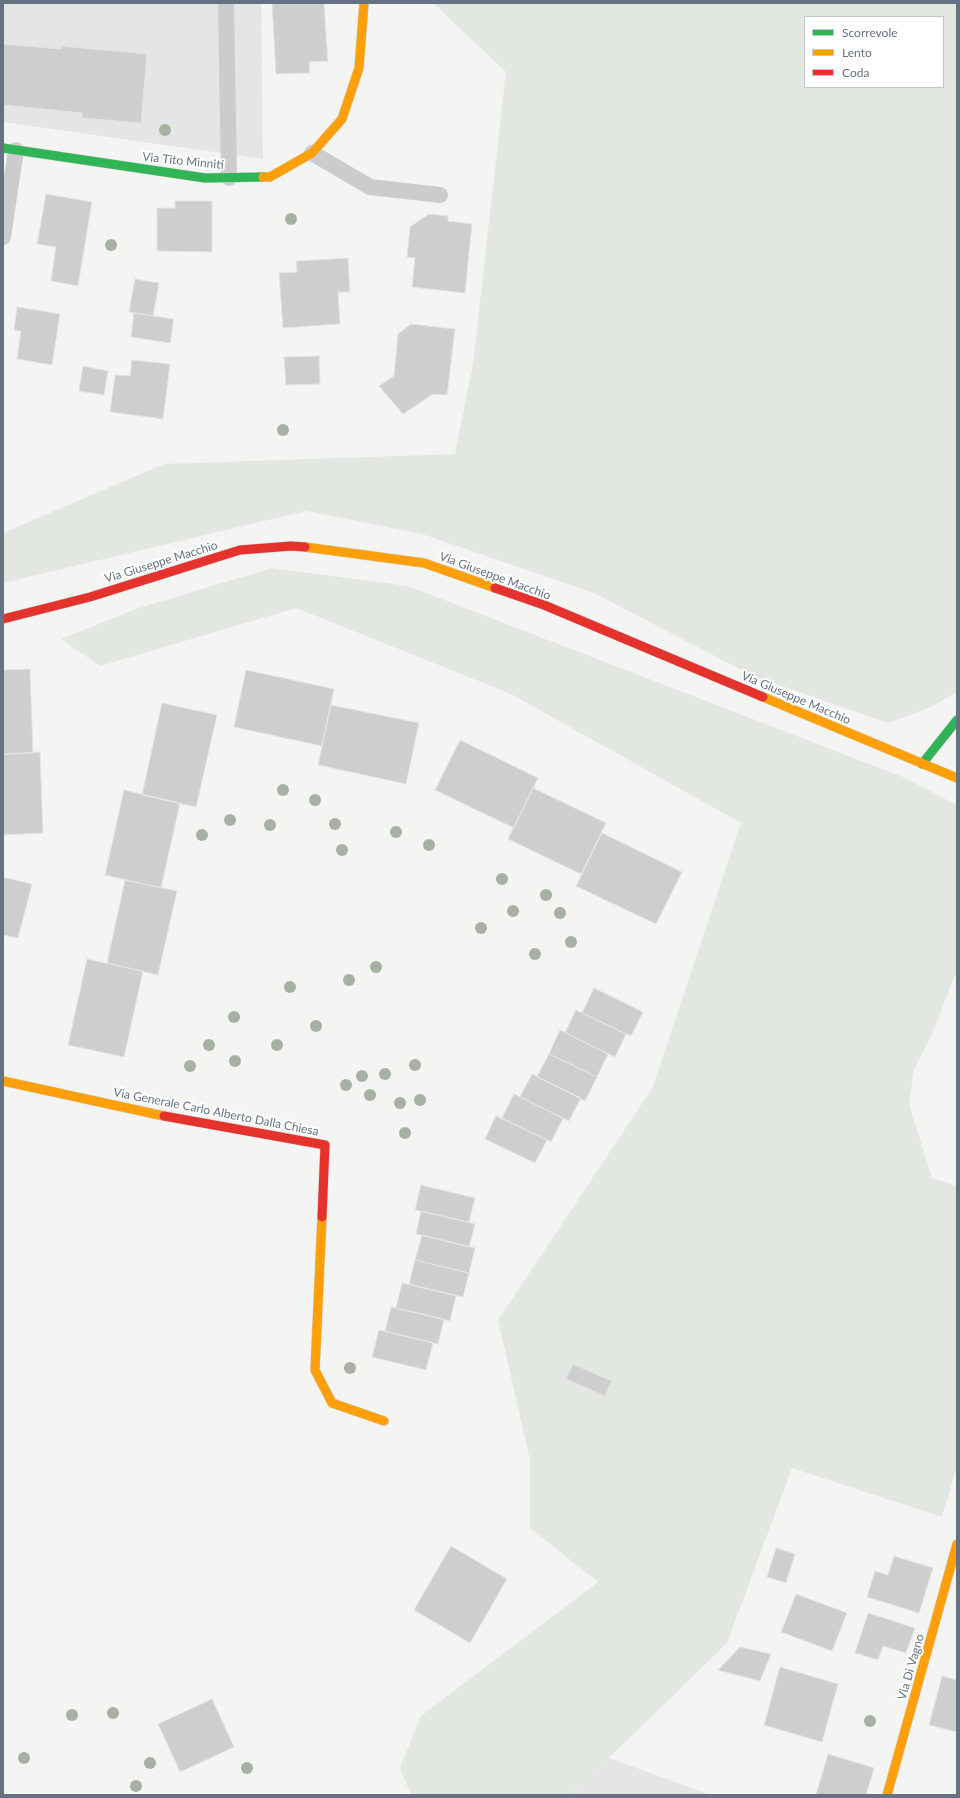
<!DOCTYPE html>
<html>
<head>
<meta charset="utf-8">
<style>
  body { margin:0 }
  #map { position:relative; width:960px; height:1798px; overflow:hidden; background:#f4f4f2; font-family:Lato,sans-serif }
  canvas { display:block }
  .frame { position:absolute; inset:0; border:4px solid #647282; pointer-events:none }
  .legend { position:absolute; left:804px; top:16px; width:140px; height:72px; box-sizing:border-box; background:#fff; border:1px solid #c1c7cd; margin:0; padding:5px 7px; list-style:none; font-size:12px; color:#647282 }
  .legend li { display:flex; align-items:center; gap:8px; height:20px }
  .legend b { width:20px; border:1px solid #c1c7cd }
</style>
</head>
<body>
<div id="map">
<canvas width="960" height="1798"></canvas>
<div class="frame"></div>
<ul class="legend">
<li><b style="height:5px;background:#30b455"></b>Scorrevole</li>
<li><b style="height:5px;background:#ff9f0a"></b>Lento</li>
<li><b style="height:5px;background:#e5322d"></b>Coda</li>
</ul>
</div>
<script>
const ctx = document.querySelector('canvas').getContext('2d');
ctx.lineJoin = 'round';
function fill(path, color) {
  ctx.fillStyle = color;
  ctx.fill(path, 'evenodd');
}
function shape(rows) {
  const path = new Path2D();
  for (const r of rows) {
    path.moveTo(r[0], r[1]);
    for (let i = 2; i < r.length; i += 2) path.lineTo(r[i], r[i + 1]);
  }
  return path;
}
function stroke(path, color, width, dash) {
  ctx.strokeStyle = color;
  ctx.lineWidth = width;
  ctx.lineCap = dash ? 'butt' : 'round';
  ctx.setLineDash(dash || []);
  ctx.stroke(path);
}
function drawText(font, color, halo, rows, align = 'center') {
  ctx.font = font + ' Lato,sans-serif';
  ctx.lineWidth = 4;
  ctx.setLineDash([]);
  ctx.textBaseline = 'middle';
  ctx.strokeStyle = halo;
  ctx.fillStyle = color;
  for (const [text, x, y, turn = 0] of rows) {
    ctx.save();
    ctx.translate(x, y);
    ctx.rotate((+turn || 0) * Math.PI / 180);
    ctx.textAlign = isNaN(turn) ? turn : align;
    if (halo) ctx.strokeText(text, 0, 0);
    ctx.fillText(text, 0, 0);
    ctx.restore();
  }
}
const built = shape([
  [3,3,261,3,263,159,3,122],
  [609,1758,711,1795,571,1795]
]);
const green = shape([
  [433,3,957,3,957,692,929,708,888,723,753,676,594,593,422,534,306,511,3,583,3,533,164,464,455,454,473,364,506,72],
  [805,17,943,17,943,87,805,87],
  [272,568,408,586,903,777,957,805,957,970,932,1034,914,1069,909,1104,932,1178,957,1186,957,1466,942,1517,792,1468,727,1643,571,1795,411,1795,400,1768,421,1716,598,1582,530,1528,530,1460,498,1320,653,1087,741,823,511,694,296,608,100,666,61,639,139,608]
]);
const building = shape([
  [3,3,5,3,3,33,3,3],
  [272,3,324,3,328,61,309,62,310,73,276,74,272,3],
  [3,44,61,49,61,46,147,54,141,123,82,118,82,113,3,105,3,44],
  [46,194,92,202,78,286,51,281,56,247,37,244,46,194],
  [175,201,212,201,212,252,157,251,157,208,175,208,175,201],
  [429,214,448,216,448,221,472,224,465,293,412,287,415,258,407,257,410,227,429,214],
  [348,258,350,292,338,292,340,324,283,328,279,273,297,272,296,261,348,258],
  [135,279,159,283,153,316,129,312,135,279],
  [17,307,60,314,52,365,17,359,21,331,14,330,17,307],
  [134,313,174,319,170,343,131,337,134,313],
  [411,324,455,329,447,395,433,394,403,414,379,386,394,376,398,334,411,324],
  [319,356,320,384,286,385,284,357,319,356],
  [132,360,170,364,163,419,110,412,115,375,130,376,132,360],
  [83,366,108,371,104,395,79,391,83,366],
  [30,669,33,753,3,754,3,670,30,669],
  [246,670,334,689,322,746,234,727,246,670],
  [162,703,217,715,196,807,142,795,162,703],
  [331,705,419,723,406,784,318,765,331,705],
  [460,740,538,778,514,828,435,790,460,740],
  [40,752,43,833,3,835,3,754,40,752],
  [533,788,606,823,581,874,508,839,533,788],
  [124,790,180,803,161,888,105,875,124,790],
  [602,833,682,872,656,924,576,886,602,833],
  [3,877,32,884,18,938,3,935,3,877],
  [125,880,177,891,158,975,107,963,125,880],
  [87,959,143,971,124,1057,68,1045,87,959],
  [594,988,643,1012,631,1036,582,1013,594,988],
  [576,1010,626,1034,615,1057,565,1033,576,1010],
  [560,1030,608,1054,597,1077,549,1054,560,1030],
  [549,1054,597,1077,585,1101,537,1077,549,1054],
  [532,1074,581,1098,569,1121,520,1097,532,1074],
  [514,1094,563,1118,551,1142,502,1118,514,1094],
  [496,1116,547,1140,535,1163,485,1139,496,1116],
  [421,1185,475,1198,469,1222,415,1210,421,1185],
  [421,1211,475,1224,469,1247,416,1234,421,1211],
  [422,1235,475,1248,469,1273,415,1260,422,1235],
  [415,1260,469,1273,463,1297,409,1284,415,1260],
  [402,1283,456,1296,450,1321,396,1308,402,1283],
  [391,1307,444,1319,438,1344,385,1331,391,1307],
  [379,1330,433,1343,426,1370,372,1357,379,1330],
  [573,1364,612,1381,605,1396,566,1379,573,1364],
  [451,1546,507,1579,470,1643,414,1610,451,1546],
  [776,1548,795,1554,786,1583,767,1577,776,1548],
  [894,1556,933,1568,919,1613,867,1597,875,1571,888,1575,894,1556],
  [796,1594,847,1613,832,1651,781,1632,796,1594],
  [868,1613,915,1628,906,1653,883,1646,878,1660,855,1653,868,1613],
  [740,1647,771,1654,760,1681,718,1670,740,1647],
  [780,1667,838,1684,822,1742,764,1725,780,1667],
  [942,1676,957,1680,957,1732,929,1725,942,1676],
  [212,1699,234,1747,180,1772,158,1724,212,1699],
  [828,1754,874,1768,866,1795,816,1795,828,1754]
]);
const lane = shape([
  [226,3,229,178],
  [312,153,370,187,440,195],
  [3,237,16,150]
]);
const fast = shape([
  [3,148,205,178,263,177],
  [922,764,957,720]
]);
const slow = shape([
  [263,177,270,177,312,153,342,119,359,68,364,3],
  [305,547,424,563,495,588],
  [763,697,957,778],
  [3,1081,164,1116],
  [322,1217,315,1370,332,1403,384,1421],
  [887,1795,957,1544]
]);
const jam = shape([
  [495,588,544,605,763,697],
  [3,619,90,597,240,550,291,546,305,547],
  [164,1116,325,1145,322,1217]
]);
const trees = [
  [165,130],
  [291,219],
  [111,245],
  [283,430],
  [283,790],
  [315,800],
  [230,820],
  [335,824],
  [270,825],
  [396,832],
  [202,835],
  [429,845],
  [342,850],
  [502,879],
  [546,895],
  [513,911],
  [560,913],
  [481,928],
  [571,942],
  [535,954],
  [376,967],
  [349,980],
  [290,987],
  [234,1017],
  [316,1026],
  [209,1045],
  [277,1045],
  [235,1061],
  [415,1065],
  [190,1066],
  [385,1074],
  [362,1076],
  [346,1085],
  [370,1095],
  [420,1100],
  [400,1103],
  [405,1133],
  [350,1368],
  [113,1713],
  [72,1715],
  [870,1721],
  [24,1758],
  [150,1763],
  [247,1768],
  [136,1786]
];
const streetNames = [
  ["Via Tito Minniti",183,161,6],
  ["Via Giuseppe Macchio",161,562,-17],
  ["Via Giuseppe Macchio",495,576,20],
  ["Via Giuseppe Macchio",796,698,23],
  ["Via Generale Carlo Alberto Dalla Chiesa",216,1112,11],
  ["Via Di Vagno",911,1667,-74]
];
fill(built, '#e4e6e5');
fill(green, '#e3e7e1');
fill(building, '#cdcece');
stroke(building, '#e3e3e2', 1);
stroke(fast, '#d0d2d2', 10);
stroke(slow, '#d0d2d2', 10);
stroke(jam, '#d0d2d2', 10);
stroke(lane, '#cbcccd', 16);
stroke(fast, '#30b455', 9);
stroke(slow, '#ff9f0a', 9);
stroke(jam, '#e5322d', 9);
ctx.fillStyle = '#a6b1a3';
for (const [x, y] of trees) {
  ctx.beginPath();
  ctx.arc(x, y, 6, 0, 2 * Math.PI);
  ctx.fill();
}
drawText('12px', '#647282', '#fff', streetNames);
</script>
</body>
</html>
